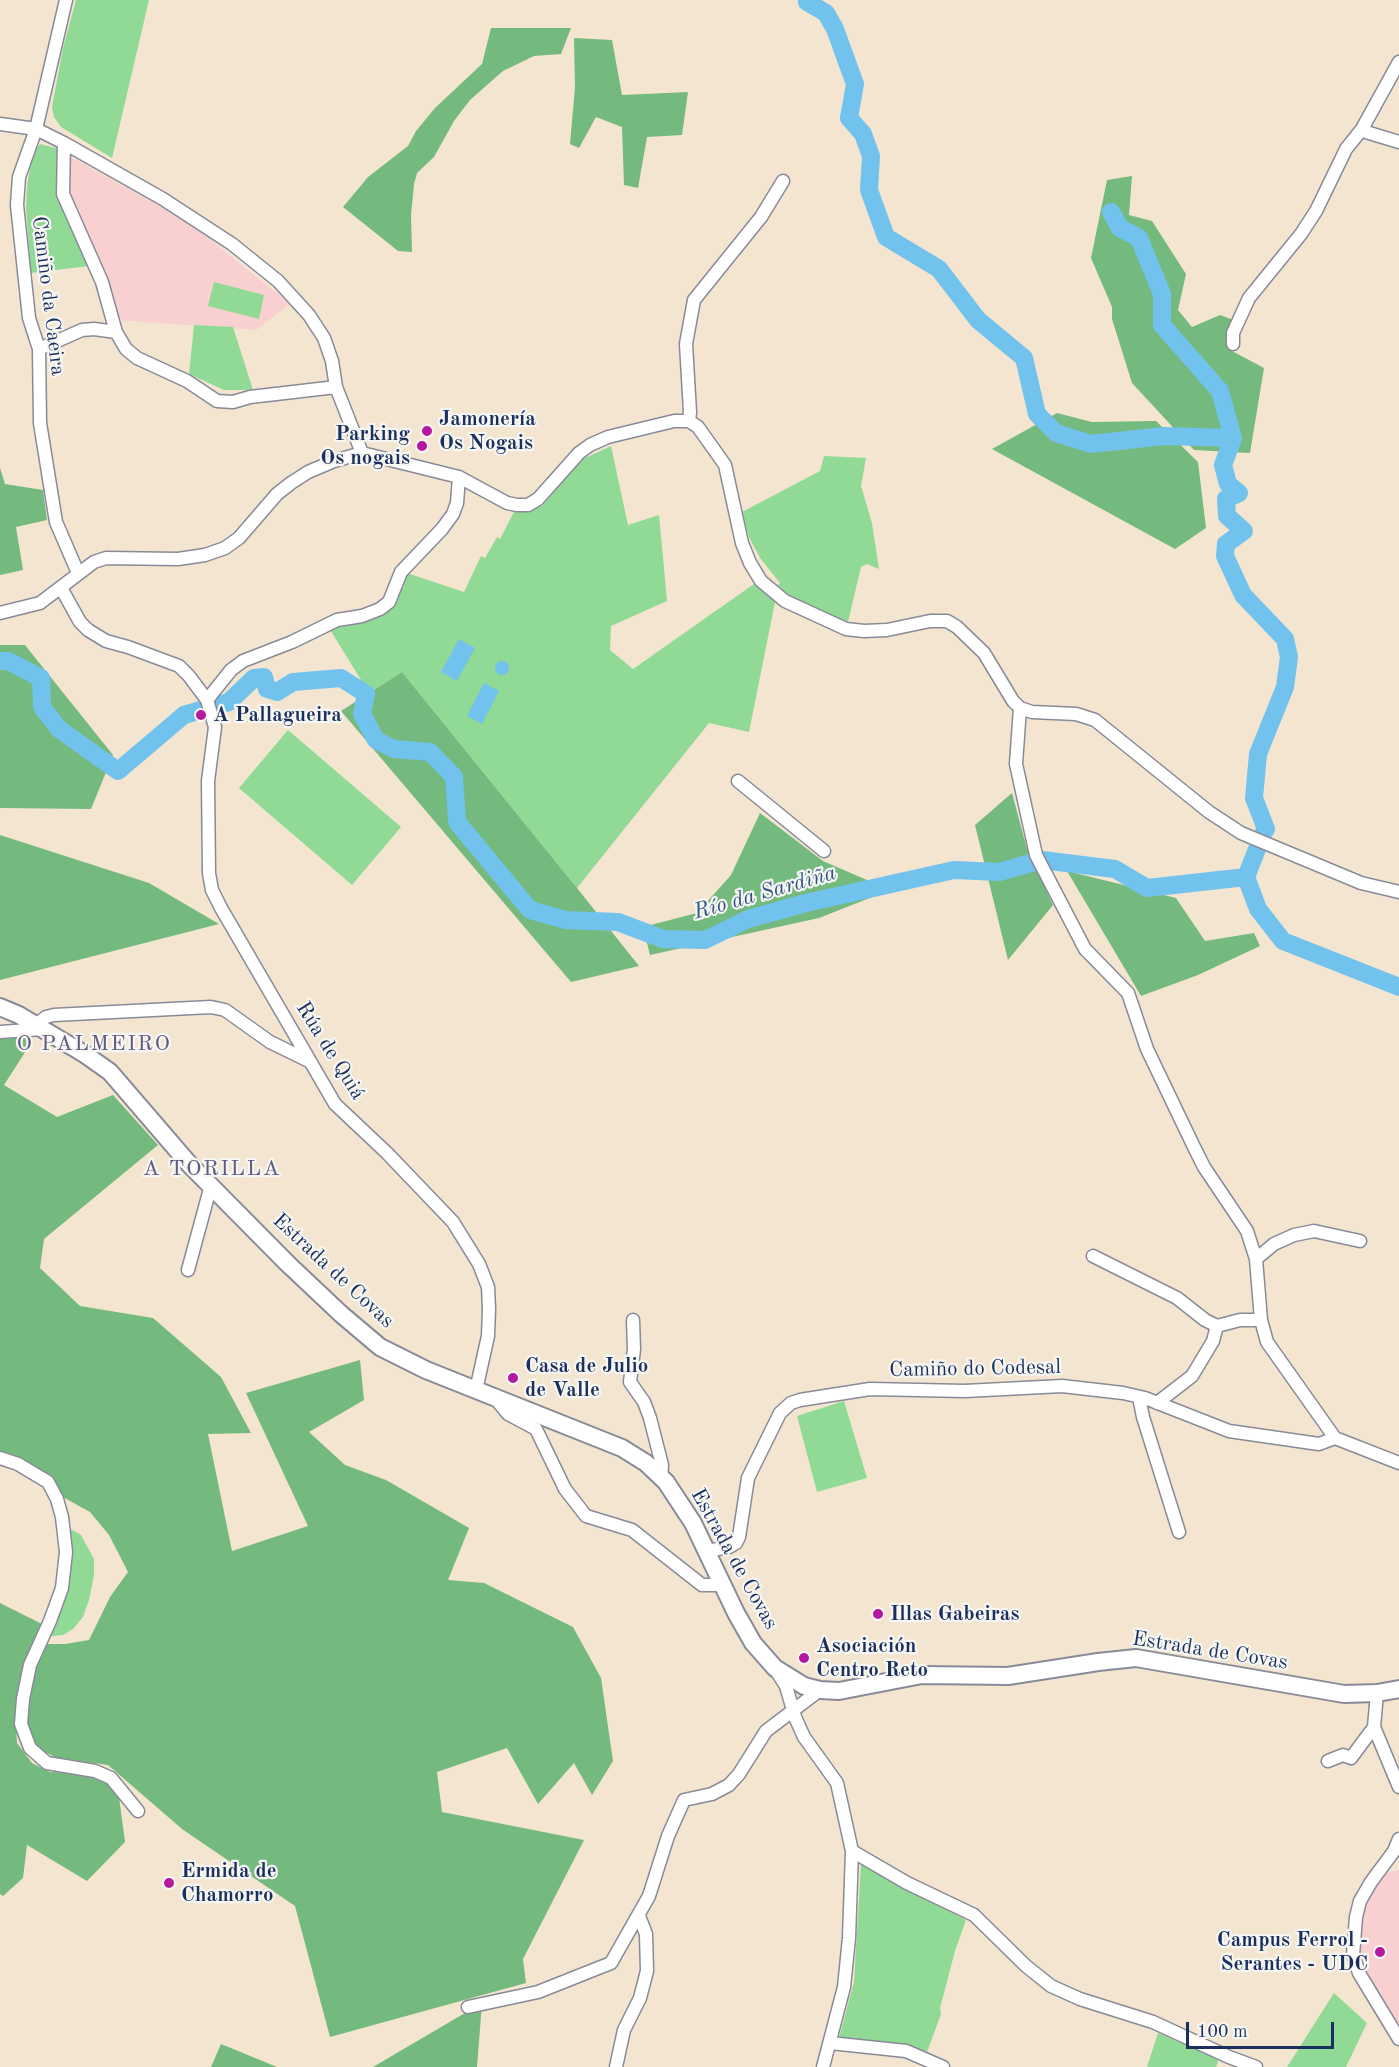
<!DOCTYPE html>
<html>
<head>
<meta charset="utf-8">
<style>
  body { margin:0 }
  #map { position:relative; width:1399px; height:2067px; overflow:hidden; background:#f4e5d1; font-family:"Old Standard TT",serif }
  canvas { display:block }
  .scale { position:absolute; left:1186px; top:2022px; width:148px; height:27px; box-sizing:border-box; border:3px solid #1b2f5e; border-top:0; padding-left:8px; font-size:18px; line-height:21px; white-space:nowrap; color:#1b2f5e; -webkit-text-stroke:4px #f6f6f2; paint-order:stroke }
</style>
</head>
<body>
<div id="map">
<canvas width="1399" height="2067"></canvas>
<div class="scale">100 m</div>
</div>
<script>
const ctx = document.querySelector('canvas').getContext('2d');
ctx.lineJoin = 'round';
function fill(path, color) {
  ctx.fillStyle = color;
  ctx.fill(path, 'evenodd');
}
function shape(rows) {
  const path = new Path2D();
  for (const r of rows) {
    if (r.length === 3) {
      path.moveTo(r[0] + r[2], r[1]);
      path.arc(r[0], r[1], r[2], 0, 2 * Math.PI);
      continue;
    }
    path.moveTo(r[0], r[1]);
    for (let i = 2; i < r.length; i += 2) path.lineTo(r[i], r[i + 1]);
  }
  return path;
}
function stroke(path, color, width, dash) {
  ctx.strokeStyle = color;
  ctx.lineWidth = width;
  ctx.lineCap = dash ? 'butt' : 'round';
  ctx.setLineDash(dash || []);
  ctx.stroke(path);
}
function drawText(font, color, halo, rows, align = 'center') {
  ctx.font = font + ' "Old Standard TT",serif';
  ctx.lineWidth = 4.5;
  ctx.setLineDash([]);
  ctx.textBaseline = 'middle';
  ctx.strokeStyle = halo;
  ctx.fillStyle = color;
  for (const [text, x, y, turn = 0] of rows) {
    ctx.save();
    ctx.translate(x, y);
    ctx.rotate((+turn || 0) * Math.PI / 180);
    ctx.textAlign = isNaN(turn) ? turn : align;
    if (halo) ctx.strokeText(text, 0, 0);
    ctx.fillText(text, 0, 0);
    ctx.restore();
  }
}
const built = shape([
  [67,155,190,223,290,304,256,330,118,320,67,196],
  [1399,1870,1399,2031,1363,1974,1358,1930,1362,1905,1382,1874]
]);
const green = shape([
  [76,0,149,0,112,158,61,127,54,117,52,107,63,48],
  [40,144,59,149,60,195,89,266,31,273,26,208,27,187,30,167,37,148],
  [214,282,264,295,259,319,208,306],
  [194,325,233,327,253,390,224,390,189,374],
  [611,446,628,525,659,515,667,601,611,626,610,650,633,669,754,584,775,602,749,732,709,723,577,888,402,672,369,693,329,628,377,615,404,572,464,592,481,556,485,558,497,537,500,539,514,512,542,506,581,460],
  [824,456,866,458,861,486,872,523,879,569,867,564,861,567,848,622,803,603,792,597,778,585,780,583,760,558,749,537,742,512,820,471],
  [288,730,401,827,352,885,239,788],
  [844,1401,867,1478,817,1492,797,1416],
  [67,1527,81,1535,94,1559,94,1575,89,1600,83,1617,73,1629,63,1635,45,1637,59,1608],
  [861,1864,966,1920,955,1951,940,2008,941,2014,927,2052,839,2038,854,1982],
  [1334,1993,1367,2023,1346,2067,1287,2067],
  [1158,2033,1219,2059,1216,2067,1147,2067]
]);
const forest = shape([
  [491,28,571,28,561,54,534,56,503,71,470,100,454,121,434,157,417,173,414,184,411,215,412,252,398,251,343,207,368,177,408,146,416,131,435,108,482,64],
  [574,38,612,40,622,95,688,92,682,135,647,137,638,188,624,185,622,127,596,117,579,148,570,144,575,87],
  [1132,176,1129,215,1152,221,1186,274,1178,310,1192,327,1220,315,1231,319,1232,351,1264,368,1250,453,1194,450,1132,383,1112,319,1112,307,1091,258,1107,180],
  [1057,413,1092,422,1156,421,1198,462,1206,528,1175,549,992,449],
  [0,468,5,484,43,490,47,520,16,527,23,570,0,575],
  [0,645,25,645,113,755,91,809,0,808],
  [402,672,577,888,639,966,571,982,341,711],
  [1012,793,1027,849,1053,905,1008,960,975,825],
  [760,813,823,861,890,890,819,918,650,955,643,927,697,913,731,875],
  [0,835,149,883,219,924,0,980],
  [1067,871,1176,898,1205,941,1254,933,1260,946,1198,975,1141,996],
  [17,1034,33,1040,4,1085,57,1117,113,1095,158,1145,44,1239,40,1268,80,1306,153,1318,221,1377,251,1433,208,1434,232,1551,308,1526,246,1393,360,1360,364,1400,309,1432,345,1465,386,1480,469,1528,448,1580,484,1583,573,1627,601,1678,613,1761,592,1795,574,1763,538,1804,507,1748,437,1772,442,1812,584,1840,523,1959,526,1983,330,2037,295,1906,182,1829,108,1765,57,1758,37,1748,26,1719,31,1678,45,1644,65,1644,89,1640,110,1597,128,1572,109,1535,90,1512,61,1496,0,1454,0,1035],
  [0,1603,42,1624,25,1659,16,1724,17,1743,32,1763,50,1772,81,1773,108,1784,119,1797,125,1842,87,1881,27,1845,23,1878,3,1896,0,1894],
  [482,2003,477,2067,373,2067],
  [221,2044,277,2067,211,2067]
]);
const water = shape([
  [459,639,475,648,457,681,441,672],
  [502,668,7],
  [484,683,499,691,482,724,467,716]
]);
const river = shape([
  [807,0,807,2,826,13,835,29,855,84,849,118,863,134,871,156,869,190,886,237,939,269,978,320,1024,358,1037,414,1056,433,1091,444,1164,436,1233,438],
  [1111,212,1120,228,1139,238,1162,294,1162,325,1220,391,1233,438,1223,465,1228,484,1239,493,1226,499,1227,516,1244,531,1226,544,1225,556,1243,595,1285,639,1289,657,1285,687,1258,754,1254,798,1266,829,1264,832],
  [0,661,8,661,41,678,42,707,59,729,118,771,184,715,201,710],
  [218,705,229,702,254,678,264,677,267,689,277,692,293,682,341,678,366,694,362,714,376,740,394,749,430,752,454,777,457,822,530,910,566,920,618,922,663,939,705,940,748,919,806,903,954,870,999,872,1042,860,1115,869,1147,888,1246,877,1258,909,1283,941,1399,987],
  [1246,877,1257,849]
]);
const minor = shape([
  [66,0,36,129,19,177,17,205,29,318,39,349,40,423,56,522,78,573],
  [0,124,36,129,64,143,163,199,232,244,278,281,309,315,324,338,332,361,336,387,362,453,459,477,507,503,517,505,528,505,538,499,579,453,590,445,608,437,674,421,689,421,698,427,725,465,742,543,750,563,761,581,785,601,846,629,864,631,887,630,930,621,947,621,957,627,984,653,1013,701,1020,708,1032,712,1076,714,1095,720,1209,812,1241,833,1361,883,1399,892],
  [1362,129,1366,132,1399,142],
  [64,143,63,194,102,282,116,332,126,349,137,358,187,381,217,401,233,402,250,397,336,387],
  [1233,344,1233,333,1249,298,1301,234,1316,211,1346,149,1362,129,1399,62],
  [39,349,82,330,94,329,116,332],
  [689,421,690,412,686,344,694,300,761,217,783,181],
  [61,588,80,622,88,630,106,641,128,647,179,666,189,676,207,700,215,727,208,781,209,873,212,890,221,908,335,1104,387,1153,453,1222,479,1264,488,1287,489,1309,488,1336,476,1390],
  [0,613,40,603,94,562,106,558,178,559,205,555,225,548,239,538,277,494,291,483,308,472,334,461,362,453],
  [207,700,231,670,243,661,292,642,337,620,362,616,380,609,389,602,401,572,442,529,453,514,457,503,459,477],
  [1020,708,1016,764,1036,855,1085,949,1128,993,1147,1049,1193,1145,1204,1167,1247,1231,1256,1259,1261,1320,1267,1342,1335,1438,1399,1463],
  [738,781,824,851],
  [36,1025,46,1017,54,1015,211,1007,225,1010,270,1042,309,1061],
  [0,1032,42,1029],
  [1093,1256,1177,1298,1205,1320,1217,1326,1240,1320,1261,1320],
  [1256,1259,1274,1244,1294,1235,1314,1231,1360,1241],
  [188,1270,211,1185],
  [633,1320,634,1349,630,1382,644,1402,650,1418,662,1465,661,1478],
  [1139,1397,1143,1417,1179,1532],
  [495,1398,508,1414,536,1429,565,1489,586,1516,632,1530,702,1585,723,1585],
  [1157,1403,1192,1376,1213,1341,1217,1326],
  [0,1458,18,1464,48,1482,57,1499,62,1517,66,1552,62,1588,50,1621,30,1665,23,1699,21,1724,30,1748,47,1763,95,1771,111,1778,138,1811],
  [707,1551,729,1547,736,1543,739,1537,748,1478,780,1413,791,1403,800,1400,870,1389,965,1391,1062,1386,1123,1393,1145,1398,1229,1431,1319,1444,1335,1438],
  [777,1672,786,1686,795,1717,804,1737,837,1783,852,1851,849,1938,844,1987,823,2067],
  [1377,1693,1374,1727,1399,1787],
  [1328,1761,1343,1755,1351,1758,1374,1727],
  [1399,1839,1394,1851,1371,1882,1360,1901,1356,1917,1353,1955,1359,1973,1399,2039],
  [852,1851,907,1883,974,1915,1026,1966,1051,1986,1080,1999,1153,2022,1229,2057,1256,2067],
  [468,2007,538,1992,611,1963,649,1896,668,1836,684,1800,712,1794,729,1785,739,1774,766,1731,820,1690],
  [830,2043,906,2051,943,2067],
  [616,2067,624,2030,640,1998,647,1971,646,1934,639,1916]
]);
const major = shape([
  [0,1007,19,1015,86,1055,110,1072,190,1165,288,1264,341,1314,380,1347,426,1370,622,1448,646,1463,666,1482,693,1523,736,1613,753,1643,775,1668,804,1686,820,1690,839,1691,922,1675,1008,1676,1098,1662,1136,1658,1344,1694,1377,1693,1399,1689]
]);
const markers = [
  [427,431,6,"#b5179e"],
  [422,446,6,"#b5179e"],
  [201,715,6,"#b5179e"],
  [513,1378,6,"#b5179e"],
  [878,1614,6,"#b5179e"],
  [804,1658,6,"#b5179e"],
  [169,1883,6,"#b5179e"],
  [1380,1952,6,"#b5179e"]
];
const streetNames = [
  ["Camiño da Caeira",48,296,83],
  ["Rúa de Quiá",330,1051,58],
  ["Estrada de Covas",333,1271,43],
  ["Camiño do Codesal",975,1369,-1],
  ["Estrada de Covas",734,1559,61],
  ["Estrada de Covas",1210,1651,9]
];
const poiNames = [
  ["Jamonería",439,419],
  ["Os Nogais",439,443],
  ["Parking",410,434,"right"],
  ["Os nogais",410,458,"right"],
  ["A Pallagueira",213,715],
  ["Casa de Julio",525,1366],
  ["de Valle",525,1390],
  ["Illas Gabeiras",890,1614],
  ["Asociación",816,1646],
  ["Centro Reto",816,1670],
  ["Ermida de",181,1871],
  ["Chamorro",181,1895],
  ["Campus Ferrol -",1368,1940,"right"],
  ["Serantes - UDC",1368,1964,"right"]
];
const waterNames = [
  ["Río da Sardiña",765,893,-16]
];
const neighbourhoodNames = [
  ["O PALMEIRO",94,1044],
  ["A TORILLA",212,1169]
];
fill(built, '#f7d0cf');
fill(green, '#91da95');
fill(forest, '#74ba7e');
fill(water, '#71c2ed');
stroke(river, '#71c2ed', 18);
stroke(minor, '#888a98', 15);
stroke(major, '#888a98', 20);
stroke(minor, '#fff', 12);
stroke(major, '#fff', 16);
for (const [x, y, r, color] of markers) {
  const dot = new Path2D();
  dot.arc(x, y, r, 0, 2 * Math.PI);
  ctx.fillStyle = color;
  ctx.fill(dot);
  stroke(dot, '#f6f6f2', 2);
}
drawText('21px', '#1b2f5e', '#f6f6f2', streetNames);
drawText('bold 21px', '#1b2f5e', '#f6f6f2', poiNames, 'left');
drawText('italic 22px', '#305482', '#f6f6f2', waterNames);
ctx.letterSpacing = '1.5px';
drawText('22px', '#635a81', '#f6f6f2', neighbourhoodNames);
ctx.letterSpacing = '0px';
</script>
</body>
</html>
